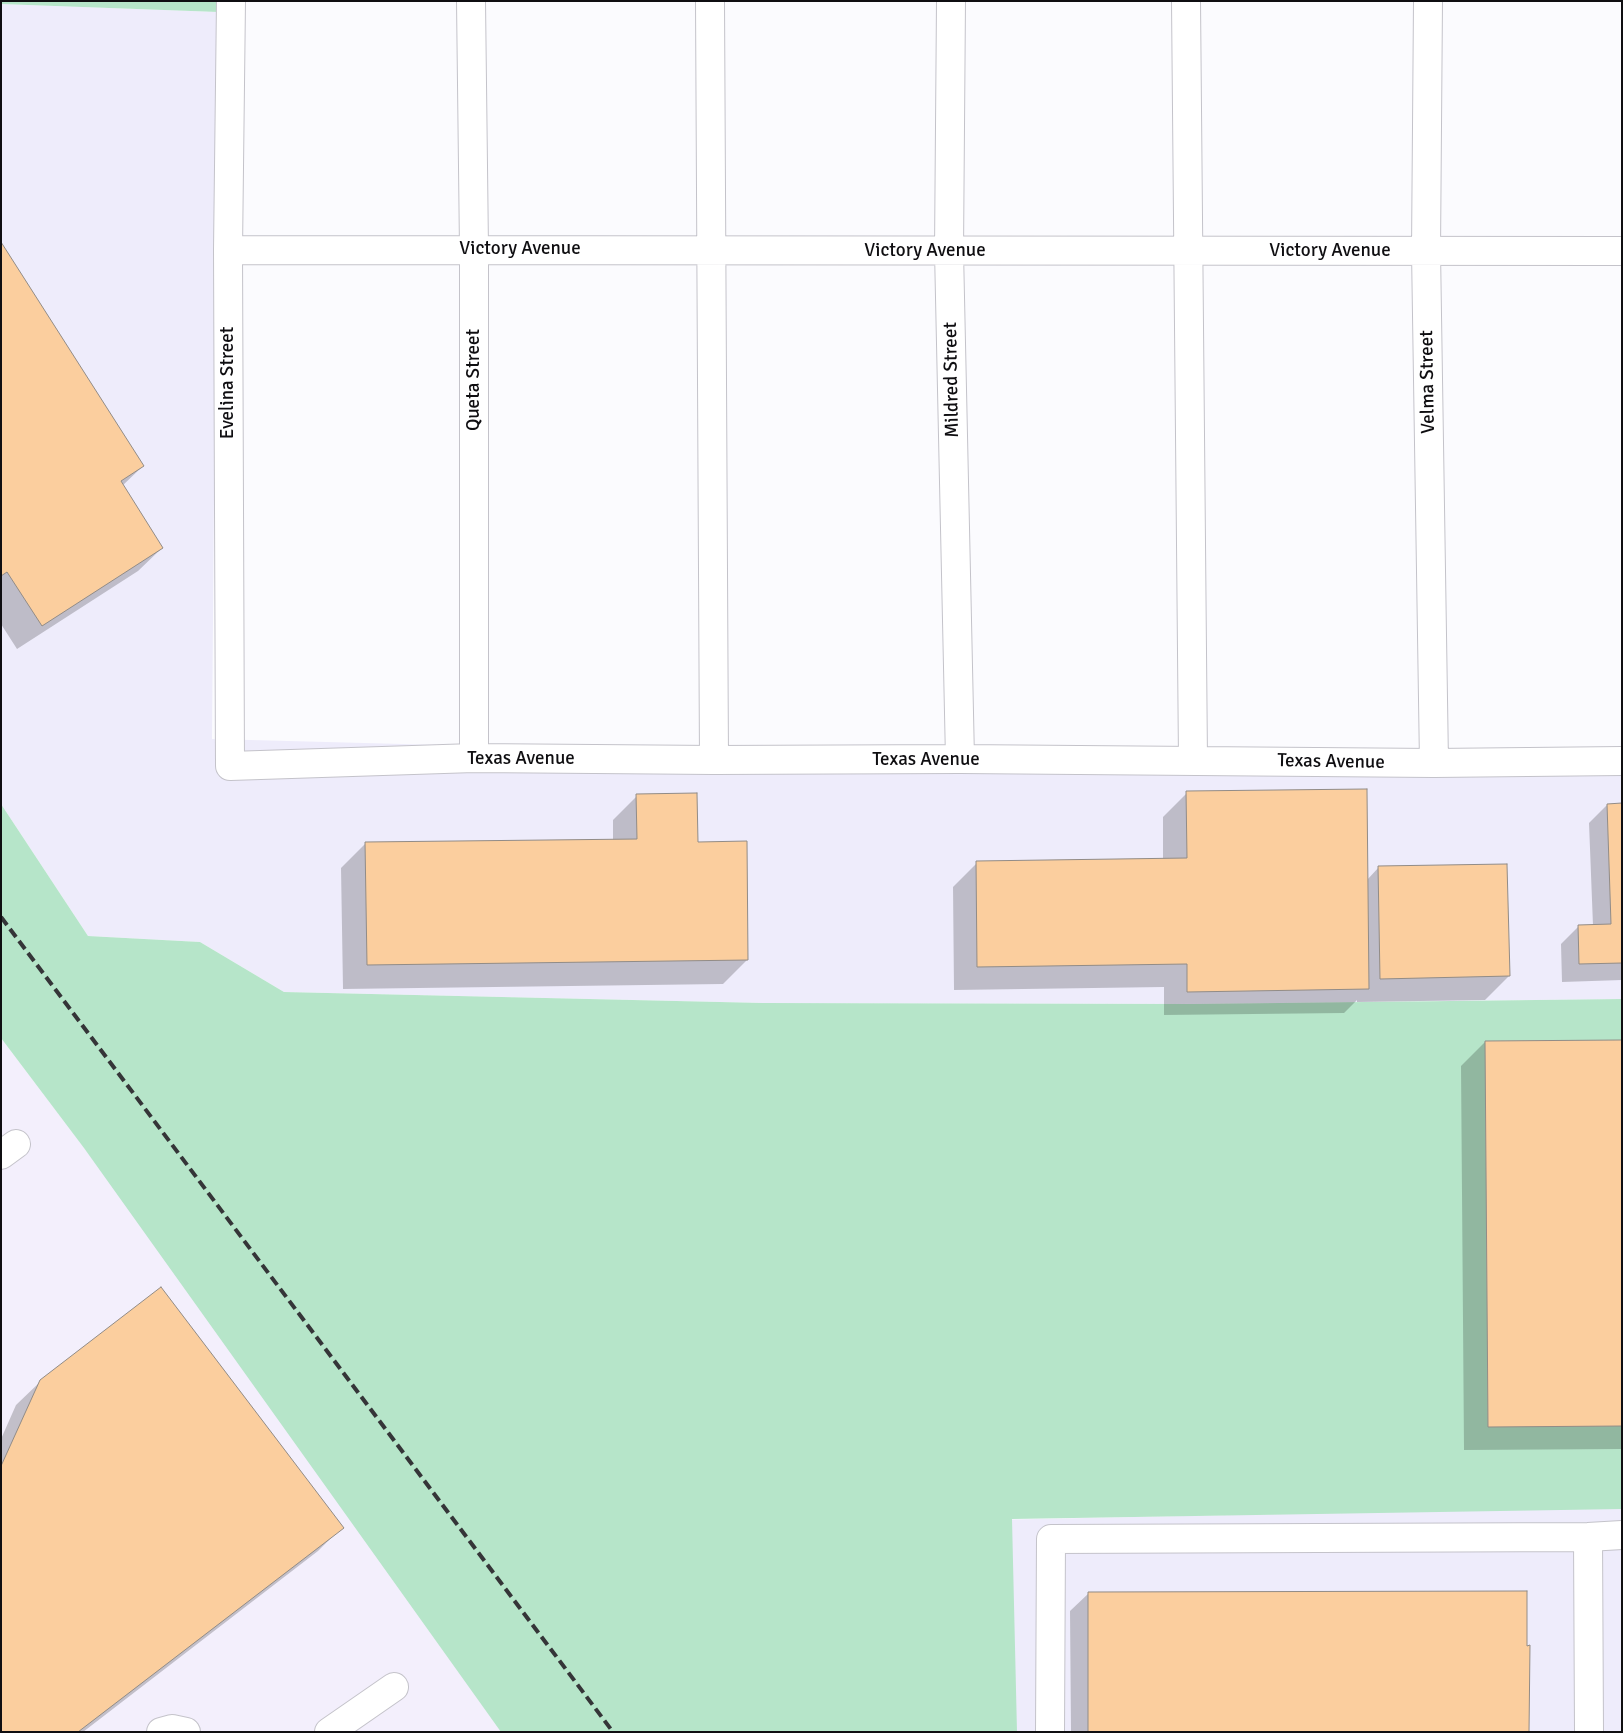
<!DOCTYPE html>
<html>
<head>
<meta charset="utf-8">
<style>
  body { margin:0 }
  #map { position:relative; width:1623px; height:1733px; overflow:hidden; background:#fbfbfe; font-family:Signika,sans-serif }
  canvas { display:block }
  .frame { position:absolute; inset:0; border:2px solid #0f0e11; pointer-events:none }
</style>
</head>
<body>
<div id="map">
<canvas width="1623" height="1733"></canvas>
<div class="frame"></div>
</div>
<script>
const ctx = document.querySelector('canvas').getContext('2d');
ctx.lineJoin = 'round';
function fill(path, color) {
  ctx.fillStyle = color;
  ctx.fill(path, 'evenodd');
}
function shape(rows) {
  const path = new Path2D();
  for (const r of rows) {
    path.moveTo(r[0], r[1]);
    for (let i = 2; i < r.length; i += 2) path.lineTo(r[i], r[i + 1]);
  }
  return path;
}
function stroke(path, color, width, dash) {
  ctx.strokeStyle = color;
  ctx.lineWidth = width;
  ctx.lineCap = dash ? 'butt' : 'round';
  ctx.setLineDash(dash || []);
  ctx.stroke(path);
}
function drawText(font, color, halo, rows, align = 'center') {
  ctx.font = font + ' Signika,sans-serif';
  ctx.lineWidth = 5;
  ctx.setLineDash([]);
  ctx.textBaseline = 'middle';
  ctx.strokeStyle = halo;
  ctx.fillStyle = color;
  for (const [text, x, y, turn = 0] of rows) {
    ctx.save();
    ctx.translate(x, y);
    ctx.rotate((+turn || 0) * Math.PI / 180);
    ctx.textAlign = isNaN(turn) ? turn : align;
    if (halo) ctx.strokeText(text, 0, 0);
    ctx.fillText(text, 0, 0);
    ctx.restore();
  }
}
const built = shape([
  [1,4,218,12,212,739,1622,776,1622,999,1193,1004,763,1003,284,992,200,942,88,936,1,804],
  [1622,1507,1622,1732,990,1732,988,1520]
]);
const industrial = shape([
  [1,1038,120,1195,502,1732,1,1732]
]);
const green = shape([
  [1,1,218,1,218,12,1,4],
  [1,804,88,936,200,942,284,992,763,1003,1193,1004,1622,999,1622,1509,1012,1519,1017,1732,501,1732,84,1148,1,1038]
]);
const shadow = shape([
  [1,244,143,466,122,486,162,548,138,571,17,649,1,624],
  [1187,793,1367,880,1379,867,1509,976,1485,1000,1357,1002,1357,1000,1344,1013,1164,1015,1164,987,954,990,953,887,977,863,1163,860,1163,817],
  [637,796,697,844,747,960,723,984,343,989,341,868,365,844,613,841,613,820],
  [1607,805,1622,805,1622,980,1562,982,1561,944,1579,926,1593,926,1589,823],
  [1622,1041,1622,1449,1464,1450,1461,1066,1485,1042],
  [41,1381,342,1527,318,1551,83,1732,1,1732,1,1439,16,1405],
  [1089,1593,1526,1647,1529,1732,1071,1732,1070,1611]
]);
const building = shape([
  [1,242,144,466,121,481,163,548,42,626,7,572,1,576,1,242],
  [1367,789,1369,989,1187,992,1187,964,977,967,976,861,1187,858,1186,791,1367,789],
  [697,793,698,842,747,841,748,960,367,965,365,842,637,839,636,794,697,793],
  [1622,803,1622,963,1579,964,1578,925,1611,924,1607,804,1622,803],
  [1507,864,1510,976,1380,979,1378,866,1507,864],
  [1622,1040,1622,1426,1488,1427,1485,1041,1622,1040],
  [161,1287,344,1528,78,1732,1,1732,1,1466,40,1380,161,1287],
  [1527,1591,1527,1646,1530,1645,1529,1732,1088,1732,1088,1592,1527,1591]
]);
const minor = shape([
  [231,1,228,250,230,766,474,758,714,760,960,759,1434,763,1622,761],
  [471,1,474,249,474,758],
  [710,1,714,760],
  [951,1,949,251,960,759],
  [1186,1,1193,760],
  [1428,1,1426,251,1434,763],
  [228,250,1622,251],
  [1,1155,16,1144],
  [1588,1537,1589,1732],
  [161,1732,172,1729,186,1732],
  [329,1732,394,1687],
  [1050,1732,1051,1539,1588,1537,1622,1535]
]);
const rail = shape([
  [1,917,613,1732]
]);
const streetNames = [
  ["Victory Avenue",520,249],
  ["Victory Avenue",925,251],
  ["Victory Avenue",1330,251],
  ["Queta Street",474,380,-90],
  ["Mildred Street",952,380,-91],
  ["Velma Street",1428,382,-91],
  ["Evelina Street",228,383,-90],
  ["Texas Avenue",521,759],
  ["Texas Avenue",926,760],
  ["Texas Avenue",1331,762,1]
];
fill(built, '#eeecfb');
fill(industrial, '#f3effc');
fill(green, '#b6e5c9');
fill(shadow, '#0003');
fill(building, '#fbce9e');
stroke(building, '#928c87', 1);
stroke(minor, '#c4c3ca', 30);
stroke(minor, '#fff', 28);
stroke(rail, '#353538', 4, [10, 5]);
drawText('19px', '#0f0e11', '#fff', streetNames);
</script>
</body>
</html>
